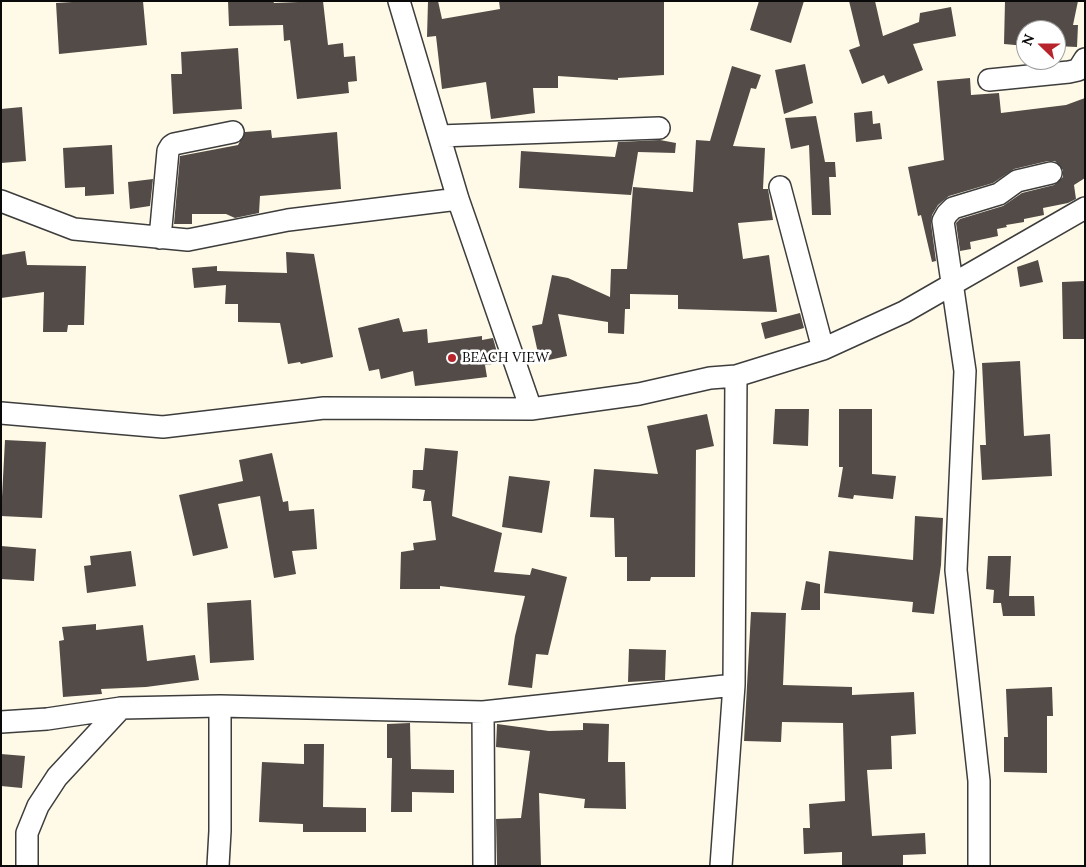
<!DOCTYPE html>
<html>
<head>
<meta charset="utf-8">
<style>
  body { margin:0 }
  #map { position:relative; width:1086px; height:867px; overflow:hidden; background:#fffae7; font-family:Lora,serif }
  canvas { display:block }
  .frame { position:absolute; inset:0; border:2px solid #0a0a0a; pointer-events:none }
  .north { position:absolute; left:1016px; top:20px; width:50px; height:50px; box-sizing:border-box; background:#fff; border:1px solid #9d9d9d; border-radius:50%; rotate:292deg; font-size:14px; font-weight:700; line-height:20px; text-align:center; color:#0a0a0a }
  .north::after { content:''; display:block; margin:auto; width:18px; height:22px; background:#b8242c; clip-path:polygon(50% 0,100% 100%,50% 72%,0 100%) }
</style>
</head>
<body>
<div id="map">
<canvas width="1086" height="867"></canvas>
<div class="frame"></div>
<div class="north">N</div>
</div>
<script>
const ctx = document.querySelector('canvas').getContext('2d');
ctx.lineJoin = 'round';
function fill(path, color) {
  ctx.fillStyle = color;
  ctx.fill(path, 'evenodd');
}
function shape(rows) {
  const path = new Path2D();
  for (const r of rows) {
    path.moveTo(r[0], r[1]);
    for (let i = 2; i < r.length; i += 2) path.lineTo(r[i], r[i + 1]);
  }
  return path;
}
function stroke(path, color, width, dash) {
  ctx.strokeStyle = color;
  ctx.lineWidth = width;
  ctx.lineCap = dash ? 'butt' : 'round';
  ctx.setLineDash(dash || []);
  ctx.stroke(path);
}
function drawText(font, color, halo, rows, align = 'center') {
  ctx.font = font + ' Lora,serif';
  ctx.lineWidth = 5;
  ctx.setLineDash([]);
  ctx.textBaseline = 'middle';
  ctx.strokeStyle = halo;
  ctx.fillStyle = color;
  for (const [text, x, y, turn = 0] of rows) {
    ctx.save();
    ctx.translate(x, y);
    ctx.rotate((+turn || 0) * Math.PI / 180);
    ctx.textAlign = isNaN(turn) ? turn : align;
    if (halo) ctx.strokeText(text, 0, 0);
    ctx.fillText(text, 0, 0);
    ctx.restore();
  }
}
const building = shape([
  [88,1,143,1,147,45,59,54,56,3],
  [228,1,273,1,274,3,323,1,328,45,343,43,344,57,355,56,357,81,348,82,349,93,297,99,290,40,284,41,283,25,229,26],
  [428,1,438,1,442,19,500,9,499,1,664,1,664,75,618,78,618,80,558,76,558,88,533,88,535,113,491,119,486,82,442,89,436,36,427,37],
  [759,1,804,1,791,43,750,30],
  [849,1,875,1,883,36,919,22,920,13,951,7,956,36,913,44,923,70,888,84,884,75,862,84,849,50,860,46],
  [1005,1,1078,1,1073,25,1078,25,1077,47,1056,46,1056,30,1026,30,1026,46,1004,44],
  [238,48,242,109,173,114,171,74,182,74,181,52],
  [805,64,813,103,784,114,775,70],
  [732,66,761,75,756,89,751,88,733,146,765,148,763,189,768,189,773,220,738,223,743,259,769,255,777,312,678,309,678,295,630,294,630,309,625,309,624,334,608,333,608,322,558,314,567,356,540,362,532,326,542,324,552,275,568,278,610,297,611,269,627,269,633,187,693,192,696,140,710,141],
  [970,78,971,95,999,93,1001,113,1066,105,1085,98,1085,178,1074,185,1076,199,1068,203,1043,208,1044,215,1024,219,1024,222,1006,225,1007,227,997,229,998,236,970,242,971,249,960,251,956,223,960,219,1003,206,1022,193,1054,185,1063,177,1063,170,1055,161,1048,161,1014,169,993,183,949,196,938,205,932,215,931,223,936,261,932,262,921,215,918,216,908,167,944,160,937,81],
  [22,107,26,161,1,163,1,109],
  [872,111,873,124,880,123,882,139,856,142,854,113],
  [816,116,825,162,835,162,836,177,829,177,831,215,812,215,809,145,791,149,785,118],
  [271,130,272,138,337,132,341,189,260,196,259,213,235,218,226,214,192,214,192,224,174,224,180,156,238,145,245,132],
  [660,140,676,143,675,153,638,152,631,195,519,188,521,151,615,157,618,142],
  [112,145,114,194,85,196,85,187,65,188,63,148],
  [153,179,150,206,130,209,128,182],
  [25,251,27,265,86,266,84,325,68,325,67,332,43,332,44,292,1,298,1,255],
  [286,252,314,254,333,357,301,364,300,362,288,364,280,323,238,322,238,304,225,304,226,285,194,288,192,268,217,266,217,271,287,273],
  [1038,260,1043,282,1020,287,1017,267],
  [1085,281,1085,339,1063,339,1062,282],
  [800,313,804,328,765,339,761,323],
  [399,318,403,332,427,329,428,343,482,336,482,340,493,338,500,363,485,365,487,377,415,386,413,371,381,379,379,369,369,371,358,328],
  [1020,361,1024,436,1050,434,1052,476,982,480,980,445,986,445,982,363],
  [775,409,809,409,808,446,773,444],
  [839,409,872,409,872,474,896,476,893,499,854,495,853,499,838,497,843,467,839,467],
  [707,414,714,446,696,450,695,577,651,577,650,581,627,581,627,557,615,557,614,518,590,517,594,469,658,474,647,426],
  [5,440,46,442,42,518,1,516],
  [425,448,458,451,452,516,502,533,494,572,530,575,532,568,567,577,548,655,536,654,532,688,508,685,515,636,525,596,440,586,440,589,400,589,401,552,414,550,413,543,436,540,431,501,423,501,425,490,412,488,413,470,423,470],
  [272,453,283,502,288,501,289,511,314,509,317,549,292,551,296,574,274,578,260,496,218,504,228,548,193,556,179,495,243,481,239,460],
  [509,476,550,481,542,533,502,527],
  [915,516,943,518,941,565,934,614,912,612,913,602,824,593,829,551,913,560],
  [1,546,36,549,34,581,1,579],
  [131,551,136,586,87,593,84,566,91,565,90,556],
  [988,556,1011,556,1009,596,1034,596,1035,616,1003,616,1001,603,993,603,994,590,986,589],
  [806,581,820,584,820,610,801,610],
  [251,600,254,660,210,663,207,603],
  [751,612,786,613,783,685,852,687,852,695,914,692,916,734,891,736,892,769,867,770,872,836,925,833,926,854,903,855,903,866,842,866,842,852,804,854,803,828,810,828,809,804,845,801,843,723,782,722,781,742,744,741],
  [96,624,96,630,143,625,147,661,195,655,199,680,146,687,101,689,102,694,63,697,59,641,64,640,62,627],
  [629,649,666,650,665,680,628,682],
  [1052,687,1053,716,1047,716,1047,773,1004,772,1004,737,1008,737,1006,689],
  [410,723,411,769,454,770,454,793,412,792,412,812,391,812,392,758,387,758,387,724],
  [583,723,609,724,608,762,625,762,626,809,584,808,585,799,539,793,541,866,497,866,496,819,521,818,530,751,496,747,497,724,549,731,583,730],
  [304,744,324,744,323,807,366,808,366,832,303,832,303,824,259,822,262,762,304,764],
  [1,754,25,756,22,788,1,786]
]);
const minor = shape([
  [399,1,458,199,531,409],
  [989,80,1069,72,1078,70,1085,59],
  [440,136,659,128],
  [780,187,823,349],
  [1,201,74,229,188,240,288,220,458,199],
  [160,238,168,151,171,146,174,144,233,132],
  [1,413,163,427,324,408,531,409,639,394,710,378,736,376,823,349,904,312,1085,208],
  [483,712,484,866],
  [1,722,47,719,121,708,220,706,483,712,734,685],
  [27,866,27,833,38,806,57,777,121,708],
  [218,866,220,831,220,706],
  [721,866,734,685,736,376],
  [979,866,979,781,956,570,965,371,943,221,947,214,953,208,999,194,1017,181,1051,173]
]);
const markers = [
  [452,358,5,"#b8242c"]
];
const poiNames = [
  ["BEACH VIEW",462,358]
];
fill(building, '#534b47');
stroke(minor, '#3d3d3d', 24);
stroke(minor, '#fff', 21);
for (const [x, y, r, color] of markers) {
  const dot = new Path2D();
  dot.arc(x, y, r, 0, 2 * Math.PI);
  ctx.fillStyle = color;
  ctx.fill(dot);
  stroke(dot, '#fff', 2);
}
drawText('14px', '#0a0a0a', '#fff', poiNames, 'left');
</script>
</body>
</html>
